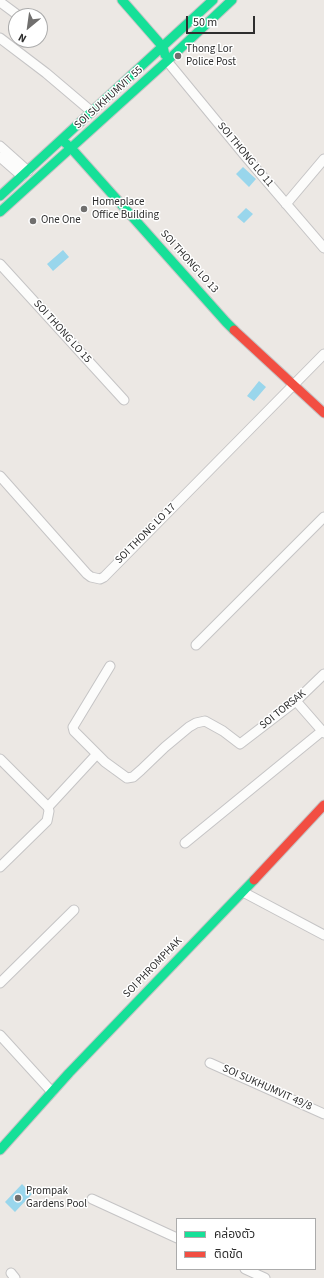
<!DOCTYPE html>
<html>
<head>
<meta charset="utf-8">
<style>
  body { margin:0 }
  #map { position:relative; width:324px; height:1278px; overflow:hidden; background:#ece8e4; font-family:"Source Sans 3","Noto Sans Thai",sans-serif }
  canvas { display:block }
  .legend { position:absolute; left:176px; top:1218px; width:140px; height:52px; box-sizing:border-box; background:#fff; border:1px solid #ababab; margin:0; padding:5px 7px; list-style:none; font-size:12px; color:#2e2e2e }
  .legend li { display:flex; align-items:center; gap:8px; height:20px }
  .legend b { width:20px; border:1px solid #ababab }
  .north { position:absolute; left:8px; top:8px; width:40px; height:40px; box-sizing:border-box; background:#fff; border:1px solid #ababab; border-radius:50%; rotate:209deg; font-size:11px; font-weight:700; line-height:16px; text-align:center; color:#2e2e2e }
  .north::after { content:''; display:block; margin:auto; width:14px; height:18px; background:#706f6e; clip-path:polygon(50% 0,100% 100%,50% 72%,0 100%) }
  .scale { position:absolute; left:186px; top:16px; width:69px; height:18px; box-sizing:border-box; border:2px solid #2e2e2e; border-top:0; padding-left:5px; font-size:12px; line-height:14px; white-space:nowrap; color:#2e2e2e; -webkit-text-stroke:3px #fff; paint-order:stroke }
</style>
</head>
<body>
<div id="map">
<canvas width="324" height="1278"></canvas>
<ul class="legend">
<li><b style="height:5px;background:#16e098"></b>คล่องตัว</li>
<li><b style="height:5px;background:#f24e42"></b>ติดขัด</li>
</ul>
<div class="north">N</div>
<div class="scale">50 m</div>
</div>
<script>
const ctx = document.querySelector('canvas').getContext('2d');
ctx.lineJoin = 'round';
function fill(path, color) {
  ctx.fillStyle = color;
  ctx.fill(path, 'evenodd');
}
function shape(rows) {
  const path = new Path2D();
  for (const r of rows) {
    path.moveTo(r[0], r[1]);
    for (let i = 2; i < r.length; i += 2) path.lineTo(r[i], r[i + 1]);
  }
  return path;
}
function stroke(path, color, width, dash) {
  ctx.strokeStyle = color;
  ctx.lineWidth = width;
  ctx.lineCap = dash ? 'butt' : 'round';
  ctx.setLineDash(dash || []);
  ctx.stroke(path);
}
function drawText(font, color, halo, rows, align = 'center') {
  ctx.font = font + ' "Source Sans 3",sans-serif';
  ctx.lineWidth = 3;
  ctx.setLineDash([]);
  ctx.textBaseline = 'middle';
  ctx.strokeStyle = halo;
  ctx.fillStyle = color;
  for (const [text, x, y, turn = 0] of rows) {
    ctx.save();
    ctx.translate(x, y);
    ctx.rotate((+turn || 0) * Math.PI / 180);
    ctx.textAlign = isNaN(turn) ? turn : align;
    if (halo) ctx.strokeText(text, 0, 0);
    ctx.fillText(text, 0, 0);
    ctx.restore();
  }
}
const water = shape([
  [243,167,256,179,249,187,236,174],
  [246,208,253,214,244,223,237,217],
  [63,250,69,257,53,271,47,264],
  [259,381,266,387,254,401,247,396],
  [22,1184,32,1194,15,1212,5,1202]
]);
const street = shape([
  [0,2,19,16],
  [0,38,46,73,92,112],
  [167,61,246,157,324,248],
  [0,146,28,171],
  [0,157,22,176],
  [286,204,324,159],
  [0,264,124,400],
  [0,476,87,574,91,577,100,579,104,577,324,354],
  [196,645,324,517],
  [110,666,73,727,74,731,105,762,127,778,133,777,141,770,165,747,189,727,196,723,205,721,223,731,240,744,296,701,324,674],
  [296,701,324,733],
  [0,759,48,807,49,811,47,821,0,867],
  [48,807,97,754],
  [185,843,322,731],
  [243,892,324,935],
  [0,983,74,910],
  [0,1035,52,1092],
  [210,1063,324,1114],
  [92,1199,177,1238],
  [245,1269,265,1278],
  [11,1273,15,1278]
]);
const fast = shape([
  [122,0,163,47,165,55],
  [62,140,71,148,226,322,234,330],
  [0,196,213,0],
  [0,212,167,61,232,0],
  [0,1150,69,1073,254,880]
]);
const jam = shape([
  [234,330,324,413],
  [254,880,324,805]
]);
const markers = [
  [178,56,4,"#706f6e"],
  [84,209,4,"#706f6e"],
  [33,221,4,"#706f6e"],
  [18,1198,4,"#706f6e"]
];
const poiNames = [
  ["Thong Lor",186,50],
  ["Police Post",186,63],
  ["Homeplace",92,203],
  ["Office Building",92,216],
  ["One One",41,221],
  ["Prompak",26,1192],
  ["Gardens Pool",26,1205]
];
const streetNames = [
  ["SOI SUKHUMVIT 55",109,98,-42],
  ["SOI THONG LO 11",245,155,50],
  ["SOI THONG LO 13",189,262,48],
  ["SOI THONG LO 15",62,332,48],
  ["SOI THONG LO 17",146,534,-45],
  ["SOI TORSAK",283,710,-39],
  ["SOI PHROMPHAK",153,968,-46],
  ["SOI SUKHUMVIT 49/8",267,1088,24]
];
fill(water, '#99d6ec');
stroke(street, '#c5c4c5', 11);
stroke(fast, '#c5c4c5', 11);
stroke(jam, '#c5c4c5', 11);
stroke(street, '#fcfcfb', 9);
stroke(fast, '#16e098', 9);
stroke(jam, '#f24e42', 9);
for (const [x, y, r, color] of markers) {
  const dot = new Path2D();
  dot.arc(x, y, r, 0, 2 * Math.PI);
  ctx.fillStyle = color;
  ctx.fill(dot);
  stroke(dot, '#fff', 1.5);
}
drawText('11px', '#2e2e2e', '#fff', poiNames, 'left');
drawText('11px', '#2e2e2e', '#fff', streetNames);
</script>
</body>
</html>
